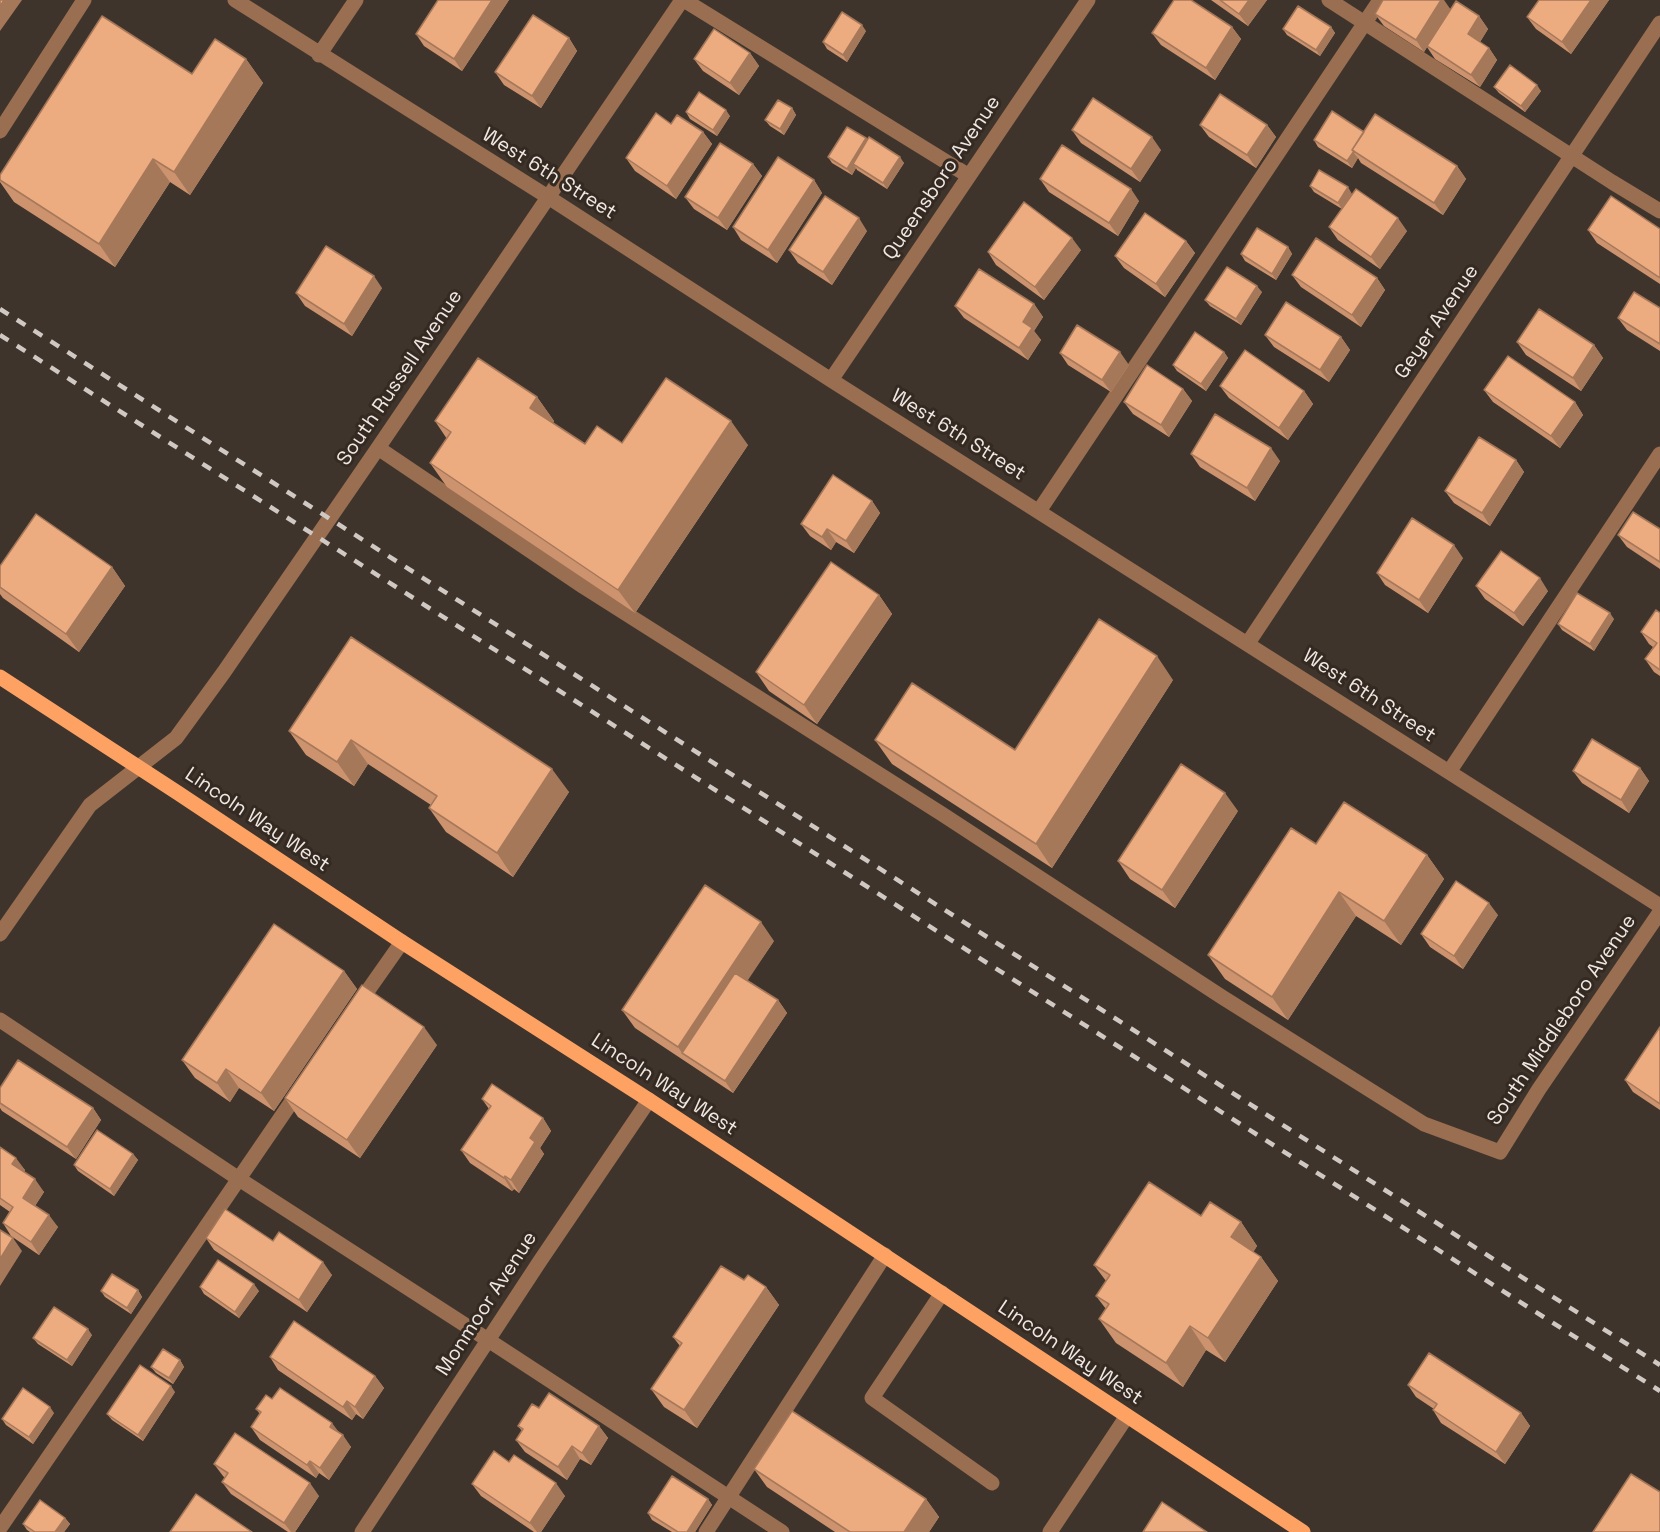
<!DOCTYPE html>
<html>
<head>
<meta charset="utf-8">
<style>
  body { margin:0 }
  canvas { display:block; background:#3f342c }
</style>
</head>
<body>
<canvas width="1660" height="1532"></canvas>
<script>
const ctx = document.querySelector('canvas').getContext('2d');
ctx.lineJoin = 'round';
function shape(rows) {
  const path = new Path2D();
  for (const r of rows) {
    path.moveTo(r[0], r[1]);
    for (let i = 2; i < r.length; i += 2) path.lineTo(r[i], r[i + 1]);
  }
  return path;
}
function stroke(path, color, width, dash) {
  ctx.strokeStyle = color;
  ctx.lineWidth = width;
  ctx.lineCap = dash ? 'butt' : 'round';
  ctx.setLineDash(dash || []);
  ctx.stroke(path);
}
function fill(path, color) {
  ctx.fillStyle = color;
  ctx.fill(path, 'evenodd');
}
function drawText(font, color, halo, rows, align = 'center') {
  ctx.font = font + ' "Space Grotesk",sans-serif';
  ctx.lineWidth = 6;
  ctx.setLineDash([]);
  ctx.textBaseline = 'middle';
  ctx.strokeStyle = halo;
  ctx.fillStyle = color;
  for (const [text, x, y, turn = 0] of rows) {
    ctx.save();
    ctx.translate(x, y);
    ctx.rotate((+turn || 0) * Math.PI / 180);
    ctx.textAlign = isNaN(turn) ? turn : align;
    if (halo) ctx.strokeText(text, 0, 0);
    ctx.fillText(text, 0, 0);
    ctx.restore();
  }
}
const minor = shape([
  [235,0,548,197,831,380,1660,906],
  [684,0,969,176],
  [1329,0,1612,182,1660,211],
  [319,55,356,0],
  [0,131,84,0],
  [831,380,1088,0],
  [378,448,584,587,942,814,1222,997,1424,1124,1500,1152,1539,1089,1660,912],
  [1039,511,1380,0],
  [1248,643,1660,23],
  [1449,772,1660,454],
  [0,934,90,805,176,738,224,672,378,448,682,0],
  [357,1006,402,942],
  [0,1020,239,1179,459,1321,782,1532],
  [942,1293,872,1398,992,1483],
  [0,1528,301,1088],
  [362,1532,540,1261,649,1100],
  [706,1532,885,1255],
  [1050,1532,1127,1416]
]);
const major = shape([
  [0,677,178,793,402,942,649,1100,1303,1532]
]);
const rail = shape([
  [0,309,1660,1365],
  [0,335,1660,1391]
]);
const wall = shape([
  [438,0,509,0,462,71,424,46,416,34],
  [1211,0,1267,0,1248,26],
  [1539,0,1609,0,1571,54,1536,29,1527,17],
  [1450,9,1479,16,1488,29,1480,42,1489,48,1497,60,1480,87,1435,59,1427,47,1424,52,1384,26,1375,14],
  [1232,27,1241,39,1215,80,1161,45,1152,33],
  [1331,27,1335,33,1320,56,1287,35,1283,29],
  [866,31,847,62,827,49,823,42],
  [569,38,577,51,541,108,504,85,495,72],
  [750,53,759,66,739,95,703,71,694,59],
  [246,59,263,83,190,195,170,182,115,267,14,202,0,182,0,175,192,74],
  [1494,87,1541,91,1525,112,1499,93],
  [792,108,796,115,784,135,770,126,765,120],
  [686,112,730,116,717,136,690,119],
  [671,124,703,132,712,144,676,199,635,171,626,158],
  [1200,125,1267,125,1276,137,1256,168,1209,137],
  [1072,130,1161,150,1140,182,1081,143],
  [1364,132,1457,166,1466,179,1443,215,1361,163,1358,158,1352,168,1318,147,1314,140],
  [866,138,868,140,904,163,887,189,857,170,856,168,852,175,832,163,828,157],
  [753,164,762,176,727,230,694,209,685,197],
  [1040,179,1139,201,1118,236,1049,192],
  [814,180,822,193,777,263,741,240,733,227],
  [1310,186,1352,194,1343,208,1407,231,1380,269,1338,240,1329,227,1342,209,1314,192],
  [1660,229,1660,284,1597,243,1588,230],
  [867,231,832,285,798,263,789,250],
  [1186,241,1195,253,1165,297,1124,268,1115,256],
  [1288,247,1292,254,1276,280,1245,261,1241,254],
  [1081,250,1044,300,996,265,988,252],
  [1292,275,1377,278,1385,290,1361,327,1301,287],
  [382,288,352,336,305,306,296,293],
  [1262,292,1241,325,1210,306,1205,300],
  [1034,304,1043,317,1034,331,1041,340,1028,360,964,318,955,306],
  [1660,308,1660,351,1627,330,1618,318],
  [1265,335,1341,337,1350,350,1329,382,1274,347],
  [1517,342,1594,345,1603,358,1581,391,1526,355],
  [1224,352,1228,358,1206,391,1177,371,1173,365],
  [1060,353,1129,365,1111,392,1068,365],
  [1220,386,1304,391,1313,404,1288,440,1229,398],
  [1183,389,1192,401,1169,437,1133,414,1124,402],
  [1484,390,1575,402,1583,415,1560,448,1493,402],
  [537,397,554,421,553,423,585,444,622,443,748,445,635,613,447,487,430,463,447,439,435,421],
  [1191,454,1280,461,1255,501,1200,467],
  [1516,460,1524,472,1490,526,1454,503,1445,491],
  [872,501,880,513,854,553,836,542,831,550,810,536,801,524],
  [1660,529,1660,569,1627,547,1618,535],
  [1463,558,1428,613,1385,585,1377,573],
  [0,566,112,567,125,586,79,652,3,598,0,594],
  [1476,586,1548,591,1523,626,1485,599],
  [879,595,892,614,817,724,769,691,756,672],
  [1660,613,1660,676,1654,672,1645,659,1653,647,1649,644,1641,632],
  [1614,619,1594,651,1562,630,1558,624],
  [351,637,569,792,513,877,446,832,429,808,431,805,368,764,354,786,306,755,289,731],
  [1173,680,1052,868,892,764,875,740,1015,750],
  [1640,768,1649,781,1629,813,1582,783,1573,771],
  [1238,811,1175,908,1130,879,1118,861],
  [1316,844,1427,855,1444,879,1401,945,1356,916,1288,1020,1225,979,1208,955],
  [1498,915,1463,969,1430,947,1421,934],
  [774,941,747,980,778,1000,787,1013,733,1093,635,1028,622,1010],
  [344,971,357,989,274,1111,239,1088,230,1102,195,1078,182,1060],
  [1660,1027,1660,1110,1633,1092,1625,1080],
  [437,1045,360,1158,298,1117,285,1098],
  [0,1088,93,1108,101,1120,76,1159,2,1111,0,1108],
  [482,1099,543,1118,551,1131,540,1148,544,1154,519,1193,514,1189,512,1191,470,1163,461,1150,489,1109],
  [0,1147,25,1170,24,1172,44,1192,35,1206,58,1227,39,1255,11,1236,3,1223,10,1212,0,1205],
  [133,1154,138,1160,114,1196,78,1171,74,1165],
  [1201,1216,1241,1222,1257,1246,1253,1252,1261,1257,1278,1281,1225,1362,1206,1350,1183,1387,1116,1343,1099,1319,1106,1309,1096,1296,1106,1281,1094,1265],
  [206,1238,273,1241,332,1275,307,1312,214,1250],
  [744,1280,766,1287,779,1305,697,1428,664,1407,651,1389,680,1346,673,1337],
  [200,1287,259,1291,239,1318,204,1294],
  [138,1290,142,1297,131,1314,105,1297,101,1291],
  [92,1335,72,1366,38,1344,33,1338],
  [270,1357,375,1376,384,1388,363,1419,356,1414,352,1420,278,1370],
  [180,1360,184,1367,173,1384,156,1373,151,1367],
  [1408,1385,1521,1413,1530,1426,1505,1464,1441,1423,1433,1410,1434,1409,1416,1397],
  [175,1392,143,1441,112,1420,107,1414],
  [272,1399,339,1432,351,1447,329,1480,319,1473,316,1478,260,1440,251,1427,260,1414,256,1409],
  [539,1408,599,1426,608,1438,591,1465,580,1459,567,1480,525,1452,516,1440,522,1431,518,1426],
  [54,1413,33,1444,6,1425,2,1419],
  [509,1462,565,1496,541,1532,534,1532,481,1496,472,1484],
  [214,1464,319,1496,295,1532,288,1532,231,1494,222,1482,225,1478,223,1476],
  [754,1469,926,1499,939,1517,929,1532,835,1532,767,1487],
  [708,1499,712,1505,695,1532,672,1532,652,1520,648,1513],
  [65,1518,70,1524,64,1532,30,1532,27,1530,23,1524]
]);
const shadedWall = shape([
  [4,0,22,0,0,31,0,6],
  [492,0,509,0,462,71,454,59],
  [1249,0,1267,0,1248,26,1239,14],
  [1441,0,1444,0,1451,10,1424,52,1416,40],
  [1591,0,1609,0,1571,54,1562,42],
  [1479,16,1488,29,1477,47,1468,34],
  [862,25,866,31,847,62,843,55],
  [1232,27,1241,39,1215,80,1206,68],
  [1331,27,1335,33,1320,56,1316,50],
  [569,38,577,51,541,108,532,96],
  [1489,48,1497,60,1480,87,1471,75],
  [750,53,759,66,739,95,730,83],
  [246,59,263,83,190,195,174,172],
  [1537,85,1541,91,1525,112,1521,106],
  [792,108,796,115,784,135,780,129],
  [726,110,730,116,717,136,713,130],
  [1267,125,1276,137,1256,168,1247,155],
  [703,132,712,144,676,199,667,186],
  [1152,137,1161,150,1140,182,1131,169],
  [866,138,871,144,853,164,856,168,852,175,847,169],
  [1353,152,1358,158,1352,168,1347,161],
  [900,157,904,163,887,189,883,183],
  [153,159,170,182,115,267,99,244],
  [753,164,762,176,727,230,718,218],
  [1457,166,1466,179,1443,215,1434,203],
  [814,180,822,193,777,263,768,250],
  [1348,187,1352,194,1342,209,1338,203],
  [1131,189,1139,201,1118,236,1109,223],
  [859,218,867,231,832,285,823,272],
  [1398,218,1407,231,1380,269,1371,257],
  [1072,238,1081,250,1044,300,1035,287],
  [1186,241,1195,253,1165,297,1156,284],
  [1288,247,1292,254,1276,280,1272,274],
  [374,276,382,288,352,336,344,324],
  [1377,278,1385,290,1361,327,1352,315],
  [1257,286,1262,292,1241,325,1236,319],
  [1034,304,1043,317,1034,331,1041,340,1028,360,1019,348,1023,322],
  [1341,337,1350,350,1329,382,1320,370],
  [1594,345,1603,358,1581,391,1573,378],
  [1120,352,1129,365,1111,392,1102,380],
  [1224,352,1228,358,1206,391,1201,384],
  [1183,389,1192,401,1169,437,1161,425],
  [1304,391,1313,404,1288,440,1279,428],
  [537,397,554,421,547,432,530,408],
  [1575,402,1583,415,1560,448,1551,436],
  [731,421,748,445,635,613,618,590],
  [1271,448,1280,461,1255,501,1247,488],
  [1516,460,1524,472,1490,526,1482,513],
  [872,501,880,513,854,553,846,541],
  [827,529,836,542,831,550,822,537],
  [1454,545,1463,558,1428,613,1419,600],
  [112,567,125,586,79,652,66,634],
  [1540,578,1548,591,1523,626,1514,613],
  [879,595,892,614,817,724,804,705],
  [1610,613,1614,619,1594,651,1590,644],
  [1157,656,1173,680,1052,868,1036,844],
  [351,740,368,764,354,786,337,762],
  [1640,768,1649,781,1629,813,1621,800],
  [552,769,569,792,513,877,497,853],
  [1225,793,1238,811,1175,908,1162,890],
  [1427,855,1444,879,1401,945,1384,921],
  [1339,892,1356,916,1288,1020,1272,997],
  [1489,903,1498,915,1463,969,1454,956],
  [761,922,774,941,694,1061,682,1053,678,1047],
  [344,971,357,989,274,1111,261,1093],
  [778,1000,787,1013,733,1093,725,1081],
  [424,1027,437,1045,360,1158,347,1140],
  [226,1069,239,1088,230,1102,217,1083],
  [93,1108,101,1120,76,1159,67,1147],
  [543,1118,551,1131,540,1148,544,1154,519,1193,511,1180,530,1138],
  [133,1154,138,1160,114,1196,110,1189],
  [16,1158,25,1170,21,1176,12,1164],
  [505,1176,514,1189,512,1191,504,1178],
  [35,1179,44,1192,32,1210,23,1198],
  [49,1215,58,1227,39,1255,31,1242],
  [1241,1222,1257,1246,1248,1261,1231,1237],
  [13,1238,22,1251,0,1286,0,1259],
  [1261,1257,1278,1281,1225,1362,1208,1338],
  [323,1262,332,1275,307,1312,299,1300],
  [254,1284,259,1291,239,1318,235,1312],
  [766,1287,779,1305,697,1428,684,1410],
  [138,1290,142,1297,131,1314,127,1308],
  [1190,1326,1206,1350,1183,1387,1166,1363],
  [88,1329,92,1335,72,1366,67,1360],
  [180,1360,184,1367,173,1384,169,1378],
  [375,1376,384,1388,363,1419,355,1407],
  [171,1386,175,1392,143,1441,138,1435],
  [347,1401,356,1414,352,1420,343,1407],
  [50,1407,54,1413,33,1444,29,1437],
  [1521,1413,1530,1426,1505,1464,1496,1452],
  [332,1423,341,1435,330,1427],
  [599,1426,608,1438,591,1465,582,1453],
  [343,1435,351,1447,329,1480,320,1468],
  [572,1446,580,1459,567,1480,558,1467],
  [310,1461,319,1473,316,1478,307,1465],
  [310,1483,319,1496,295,1532,291,1532,284,1523],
  [556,1483,565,1496,541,1532,537,1532,530,1523],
  [708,1499,712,1505,695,1532,687,1532],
  [926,1499,939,1517,929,1532,904,1532],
  [65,1518,70,1524,64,1532,55,1532]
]);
const building = shape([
  [0,0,4,0,0,6,0,0],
  [438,0,492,0,454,59,416,34,438,0],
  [1174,0,1191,0,1232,27,1206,68,1152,33,1174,0],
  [1220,0,1249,0,1239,14,1220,0],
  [1383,0,1441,0,1416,40,1375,14,1383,0],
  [1539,0,1591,0,1562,42,1527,17,1539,0],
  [1456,1,1479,16,1468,34,1489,48,1471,75,1427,46,1456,1],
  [1298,6,1331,27,1316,50,1283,29,1298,6],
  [842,12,862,25,843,55,823,42,842,12],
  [533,15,569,38,532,96,495,72,533,15],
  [102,16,192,74,215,39,246,59,174,172,153,159,99,244,0,180,0,175,102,16],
  [714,29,750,53,730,83,694,59,714,29],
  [1510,65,1537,85,1521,106,1494,87,1510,65],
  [699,92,726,110,713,130,686,112,699,92],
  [1220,94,1267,125,1247,155,1200,125,1220,94],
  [1093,98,1152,137,1131,169,1072,130,1093,98],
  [778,100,792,108,780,129,765,120,778,100],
  [1332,111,1364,132,1352,150,1354,151,1347,161,1314,140,1332,111],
  [656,113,671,124,677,115,703,132,667,186,626,158,656,113],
  [1375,114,1457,166,1434,203,1352,150,1375,114],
  [847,127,866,138,847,169,828,157,847,127],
  [869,137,900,157,883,183,853,164,869,137],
  [720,143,753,164,718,218,685,197,720,143],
  [1062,145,1131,189,1109,223,1040,179,1062,145],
  [778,157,814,180,768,250,733,227,778,157],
  [1319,170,1348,187,1338,203,1310,186,1319,170],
  [1356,189,1398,218,1371,257,1329,227,1356,189],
  [825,196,859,218,823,272,789,250,825,196],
  [1611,196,1660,229,1660,278,1588,230,1611,196],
  [1024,202,1072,238,1035,287,988,252,1024,202],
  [1145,213,1186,241,1156,284,1115,256,1145,213],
  [1257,228,1288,247,1272,274,1241,254,1257,228],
  [1316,238,1377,278,1352,315,1292,275,1316,238],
  [326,246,374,276,344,324,296,293,326,246],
  [1227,267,1257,286,1236,319,1205,300,1227,267],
  [979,269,1034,304,1023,322,1032,328,1019,348,955,306,979,269],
  [1634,292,1660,308,1660,344,1618,318,1634,292],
  [1286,302,1341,337,1320,370,1265,335,1286,302],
  [1539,309,1594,345,1573,378,1517,342,1539,309],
  [1077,325,1120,352,1102,380,1060,353,1077,325],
  [1195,332,1224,352,1201,384,1173,365,1195,332],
  [1245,350,1304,391,1279,428,1220,386,1245,350],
  [1508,356,1575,402,1551,436,1484,390,1508,356],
  [478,358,537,397,530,408,585,444,597,426,622,443,666,378,731,421,618,590,430,463,451,432,435,421,478,358],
  [1147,365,1183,389,1161,425,1124,402,1147,365],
  [1215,414,1271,448,1247,488,1191,454,1215,414],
  [1479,437,1516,460,1482,513,1445,491,1479,437],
  [833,475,872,501,846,541,827,529,822,537,801,524,833,475],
  [1633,512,1660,529,1660,562,1618,535,1633,512],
  [36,514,112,567,66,634,0,587,0,566,36,514],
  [1412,518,1454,545,1419,600,1377,573,1412,518],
  [1501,551,1540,578,1514,613,1476,586,1501,551],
  [831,562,879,595,804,705,756,672,831,562],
  [1577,593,1610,613,1590,644,1558,624,1577,593],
  [1656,610,1660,613,1660,670,1645,659,1657,643,1641,632,1656,610],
  [1099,619,1157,656,1036,844,875,740,912,683,1015,750,1099,619],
  [351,637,552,769,497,853,429,808,437,796,351,740,337,762,289,731,351,637],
  [1592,739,1640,768,1621,800,1573,771,1592,739],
  [1181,764,1225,793,1162,890,1118,861,1181,764],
  [1344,802,1427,855,1384,921,1339,892,1272,997,1208,955,1291,828,1316,844,1344,802],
  [1456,881,1489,903,1454,956,1421,934,1456,881],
  [705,885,761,922,678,1047,622,1010,705,885],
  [274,924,344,971,261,1093,226,1069,217,1083,182,1060,274,924],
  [735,973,778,1000,725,1081,682,1053,735,973],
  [362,985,424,1027,347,1140,285,1098,362,985],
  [1660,1027,1660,1104,1625,1080,1660,1027],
  [18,1060,93,1108,67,1147,0,1103,0,1088,18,1060],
  [492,1084,543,1118,530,1138,535,1142,511,1180,505,1176,504,1178,461,1150,491,1106,482,1099,492,1084],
  [97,1130,133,1154,110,1189,74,1165,97,1130],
  [0,1147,16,1158,12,1164,35,1179,23,1198,49,1215,31,1242,3,1223,13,1207,0,1198,0,1147],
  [1149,1182,1201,1216,1210,1202,1241,1222,1231,1237,1261,1257,1208,1338,1190,1326,1166,1363,1099,1319,1109,1304,1096,1296,1110,1275,1094,1265,1149,1182],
  [225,1209,273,1241,279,1232,323,1262,299,1300,206,1238,225,1209],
  [0,1230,13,1238,0,1259,0,1230],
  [218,1260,254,1284,235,1312,200,1287,218,1260],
  [721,1266,744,1280,748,1275,766,1287,684,1410,651,1389,682,1343,673,1337,721,1266],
  [112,1274,138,1290,127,1308,101,1291,112,1274],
  [54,1307,88,1329,67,1360,33,1338,54,1307],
  [294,1321,375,1376,355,1407,347,1401,343,1407,270,1357,294,1321],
  [163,1349,180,1360,169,1378,151,1367,163,1349],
  [1429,1353,1521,1413,1496,1452,1433,1410,1437,1404,1408,1385,1429,1353],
  [140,1365,171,1386,138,1435,107,1414,140,1365],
  [23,1388,50,1407,29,1437,2,1419,23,1388],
  [280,1388,332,1423,330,1427,343,1435,320,1468,310,1461,307,1465,251,1427,261,1412,256,1409,266,1395,272,1399,280,1388],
  [549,1393,599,1426,582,1453,572,1446,558,1467,516,1440,523,1429,518,1426,532,1404,539,1408,549,1393],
  [792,1411,926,1499,904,1532,850,1532,754,1469,792,1411],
  [235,1433,310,1483,284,1523,222,1482,228,1473,214,1464,235,1433],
  [494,1451,509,1462,514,1455,556,1483,530,1523,472,1484,494,1451],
  [1631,1474,1660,1492,1660,1532,1593,1532,1631,1474],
  [672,1476,708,1499,687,1532,678,1532,648,1513,672,1476],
  [196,1494,252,1532,170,1532,196,1494],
  [40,1500,65,1518,55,1532,35,1532,23,1524,40,1500],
  [1162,1502,1207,1532,1143,1532,1162,1502]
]);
const streetNames = [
  ["West 6th Street",549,174,32],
  ["Queensboro Avenue",942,178,-56],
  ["Geyer Avenue",1437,322,-56],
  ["South Russell Avenue",400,378,-56],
  ["West 6th Street",958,435,32],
  ["West 6th Street",1369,696,33],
  ["Lincoln Way West",257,820,34],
  ["South Middleboro Avenue",1562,1020,-56],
  ["Lincoln Way West",664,1085,33],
  ["Monmoor Avenue",487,1304,-57],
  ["Lincoln Way West",1070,1353,34]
];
stroke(minor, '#9a6e50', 15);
stroke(major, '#fda263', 15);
stroke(rail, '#d0c8c3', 4.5, [10, 10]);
fill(wall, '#cc936e');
fill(shadedWall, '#a6785a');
fill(building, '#edab80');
stroke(building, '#a6785a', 1.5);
drawText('20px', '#efe8e3', '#352a22', streetNames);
</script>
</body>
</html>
